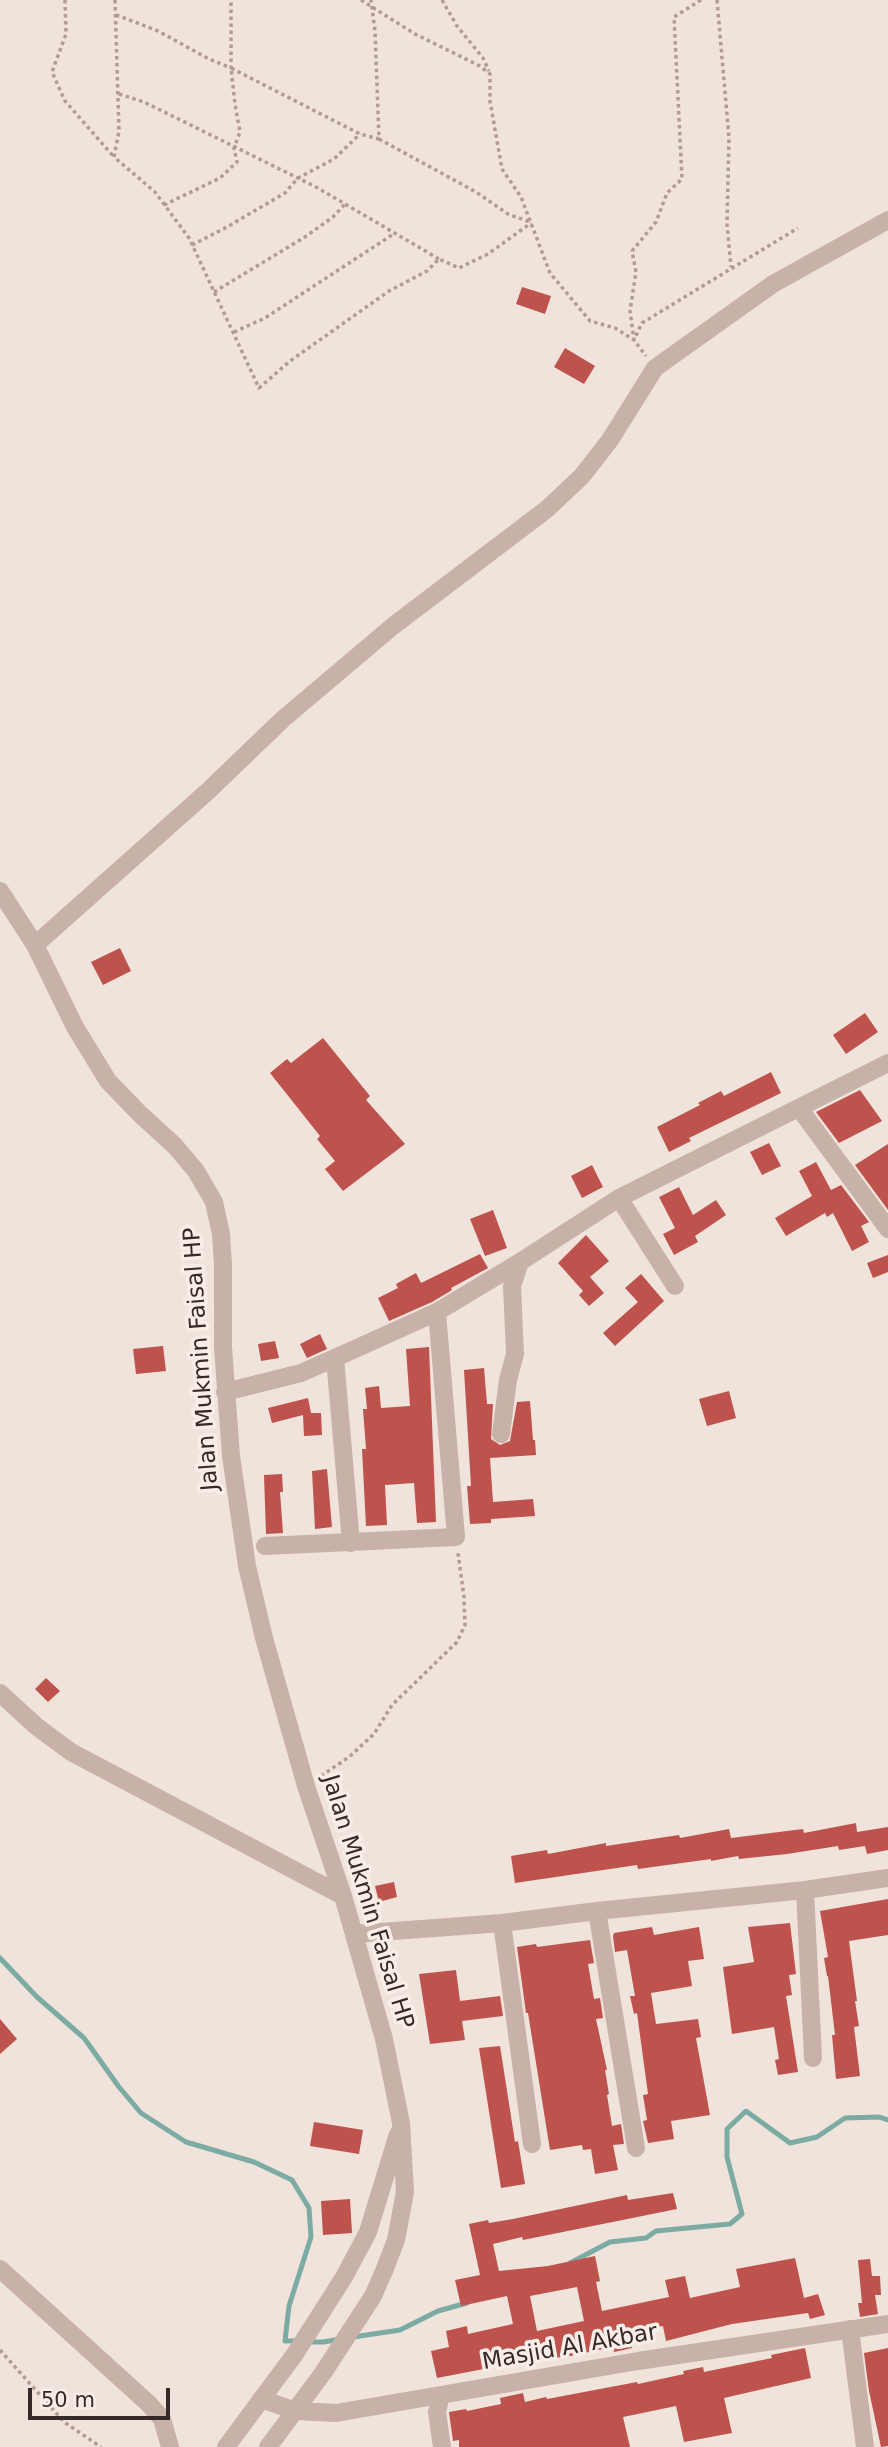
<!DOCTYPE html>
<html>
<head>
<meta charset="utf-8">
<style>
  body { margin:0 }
  #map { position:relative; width:888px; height:2447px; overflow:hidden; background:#f0e3db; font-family:"DejaVu Sans",sans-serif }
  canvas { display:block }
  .scale { position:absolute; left:28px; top:2388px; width:142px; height:32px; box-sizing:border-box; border:4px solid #352a28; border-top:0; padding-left:9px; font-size:21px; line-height:24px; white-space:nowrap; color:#352a28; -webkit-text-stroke:5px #f8ede7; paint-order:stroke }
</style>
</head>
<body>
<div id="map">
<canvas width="888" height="2447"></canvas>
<div class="scale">50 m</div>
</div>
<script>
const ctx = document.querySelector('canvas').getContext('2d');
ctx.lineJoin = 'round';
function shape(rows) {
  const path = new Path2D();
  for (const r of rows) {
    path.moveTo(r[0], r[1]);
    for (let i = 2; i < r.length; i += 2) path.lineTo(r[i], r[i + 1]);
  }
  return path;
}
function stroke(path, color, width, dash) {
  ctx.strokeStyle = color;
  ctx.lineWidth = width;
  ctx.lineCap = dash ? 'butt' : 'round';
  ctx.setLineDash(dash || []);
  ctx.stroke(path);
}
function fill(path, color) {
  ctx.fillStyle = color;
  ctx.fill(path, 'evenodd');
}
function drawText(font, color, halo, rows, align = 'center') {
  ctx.font = font + ' "DejaVu Sans",sans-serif';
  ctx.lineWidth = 7;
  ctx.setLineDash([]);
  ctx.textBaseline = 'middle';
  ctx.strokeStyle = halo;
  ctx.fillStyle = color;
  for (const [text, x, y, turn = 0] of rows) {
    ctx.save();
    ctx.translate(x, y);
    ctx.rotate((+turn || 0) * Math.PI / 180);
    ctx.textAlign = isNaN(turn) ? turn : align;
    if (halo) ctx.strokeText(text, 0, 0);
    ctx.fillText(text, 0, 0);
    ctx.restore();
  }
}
const stream = shape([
  [0,1958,37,1997,84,2038,119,2087,141,2113,186,2142,254,2162,292,2180,309,2208,311,2237,289,2306,285,2341,298,2341],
  [570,2263,610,2242,646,2238,656,2231,730,2224,742,2214,727,2157,727,2129,746,2111,790,2143,817,2137,845,2118,879,2117,888,2120],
  [353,2337,400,2330,438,2311,467,2303],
  [308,2342,324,2342,340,2339]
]);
const building = shape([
  [522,287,551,296,545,314,516,304],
  [565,348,595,366,584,384,554,367],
  [120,948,131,971,103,985,91,962],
  [865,1013,878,1032,846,1054,833,1035],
  [323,1038,370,1096,366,1100,405,1144,343,1191,325,1169,335,1161,317,1139,320,1136,270,1073,287,1059,291,1063],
  [771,1072,781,1093,689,1138,691,1141,669,1152,657,1127,700,1105,698,1103,721,1091,724,1096],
  [860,1090,882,1121,839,1143,816,1112],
  [769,1143,781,1166,762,1175,750,1152],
  [888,1144,888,1210,855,1165],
  [816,1162,831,1190,841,1185,869,1222,861,1226,869,1242,852,1251,833,1213,827,1217,825,1213,786,1236,775,1218,812,1196,799,1171],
  [592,1165,603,1187,582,1198,571,1176],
  [679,1187,693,1215,716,1200,726,1215,695,1236,698,1242,674,1255,663,1234,675,1228,659,1197],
  [493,1210,507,1248,485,1256,470,1219],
  [586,1235,609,1261,590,1277,604,1293,589,1306,579,1295,583,1291,558,1263],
  [480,1254,488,1268,451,1288,452,1290,432,1302,389,1321,378,1298,398,1288,396,1284,416,1273,421,1283],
  [888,1255,888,1272,873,1278,867,1263],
  [641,1274,664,1301,615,1346,603,1333,638,1302,625,1288],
  [320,1334,327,1349,307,1358,300,1344],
  [275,1341,279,1358,261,1361,258,1344],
  [163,1346,166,1371,136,1374,133,1349],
  [429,1347,436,1522,417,1523,414,1483,385,1485,387,1525,366,1526,362,1449,366,1449,363,1409,367,1409,365,1388,379,1386,381,1408,410,1406,406,1349],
  [484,1368,487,1404,493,1404,491,1439,500,1445,510,1441,517,1402,530,1401,533,1440,535,1440,536,1455,490,1458,493,1502,533,1499,535,1516,491,1519,491,1523,470,1524,467,1486,471,1486,464,1370],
  [729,1391,736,1418,707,1426,699,1399],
  [308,1398,311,1413,321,1413,322,1435,304,1436,303,1415,272,1423,268,1408],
  [327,1469,332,1527,315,1529,312,1471],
  [282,1474,283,1492,280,1492,283,1533,266,1534,264,1475],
  [46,1678,60,1691,48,1702,35,1689],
  [856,1823,857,1832,888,1827,888,1850,867,1854,865,1846,839,1850,838,1846,787,1854,739,1859,738,1856,711,1861,711,1859,638,1869,637,1865,515,1883,511,1856,547,1850,548,1854,606,1843,606,1846,679,1835,680,1838,729,1829,731,1838,803,1829,804,1833],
  [394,1882,397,1897,379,1902,375,1886],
  [888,1899,888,1935,849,1941,857,2001,855,2001,859,2026,854,2027,860,2076,836,2079,832,2035,835,2035,828,1976,827,1976,824,1958,828,1957,820,1911],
  [790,1923,796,1974,789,1975,792,1995,786,1996,798,2072,778,2075,775,2060,779,2059,774,2027,732,2034,723,1967,754,1962,748,1927],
  [652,1927,654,1935,699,1927,704,1959,688,1961,692,1986,651,1993,656,2024,698,2019,701,2037,696,2038,710,2115,671,2121,674,2139,648,2143,643,2121,647,2120,643,2095,648,2094,637,2013,634,2014,630,1996,635,1996,627,1950,615,1952,613,1936,614,1933],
  [590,1940,594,1963,588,1964,594,1999,600,1998,603,2018,596,2019,607,2070,605,2070,609,2094,607,2095,612,2126,621,2124,624,2144,613,2145,618,2170,595,2174,591,2149,583,2150,582,2145,550,2150,528,2013,526,2013,517,1947,536,1944,537,1947],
  [456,1970,460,2001,500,1996,503,2016,462,2021,465,2040,430,2044,419,1974],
  [0,2019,17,2039,0,2054],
  [500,2046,515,2142,518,2141,525,2184,501,2188,479,2048],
  [314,2122,363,2130,359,2154,310,2146],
  [673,2193,677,2209,523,2240,522,2237,493,2244,499,2271,548,2266,595,2256,600,2281,596,2282,602,2311,669,2297,665,2280,685,2276,690,2298,740,2287,736,2269,795,2258,804,2298,818,2294,825,2315,810,2319,808,2313,732,2324,666,2341,663,2326,628,2334,632,2348,614,2352,613,2347,570,2356,547,2359,546,2357,437,2378,431,2351,449,2347,446,2331,467,2326,468,2334,513,2324,507,2296,461,2306,455,2280,480,2275,469,2224,488,2220,489,2223,513,2219,627,2195,628,2200],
  [577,2287,584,2321,537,2331,530,2296],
  [350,2199,352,2233,323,2235,321,2201],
  [870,2259,872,2276,880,2276,881,2295,875,2295,878,2314,860,2317,858,2303,862,2303,858,2260],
  [805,2348,811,2378,724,2398,732,2433,684,2442,676,2406,623,2417,630,2447,459,2447,459,2440,453,2441,449,2412,466,2409,467,2411,501,2404,500,2398,523,2393,525,2402,546,2397,547,2399,637,2382,638,2384,684,2374,683,2371,703,2367,704,2372,772,2358,771,2355],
  [888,2348,888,2446,881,2447,869,2391,864,2353]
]);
const path = shape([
  [65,0,66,34,52,72,65,101,114,157],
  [115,0,119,131,114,157,155,192,189,238,259,388,290,361,389,291,427,271,439,259,459,268,488,254,531,223],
  [361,0,415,34,480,66,490,74,490,101,502,169,521,197,550,273,590,321,615,328,634,340,646,356],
  [442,0,457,26,483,58,489,71],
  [701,0,674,17,682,179,667,193,656,222,632,251,636,272,630,311,634,340,642,323,798,228],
  [717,0,729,138,727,224,731,267],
  [116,15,158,31,209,59,231,68,231,0],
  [119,94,144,102,316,187,439,259],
  [379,139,476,192,508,214,530,222],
  [164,205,220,178,237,162,234,148,240,132,235,104,231,68,360,134,379,139,375,31,371,0],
  [192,245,227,227,285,193,298,178,334,159,360,134],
  [214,292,305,237,333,217,345,204],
  [234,332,265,318,395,233],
  [321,1776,349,1757,374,1734,392,1705,457,1642,465,1625,464,1597,458,1553],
  [0,2350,64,2422,101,2447]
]);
const minor = shape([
  [0,891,35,945,75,1027,108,1081,140,1114,175,1146,196,1171,214,1202,221,1234,223,1264,223,1347,231,1456,247,1566,264,1638,306,1786,343,1896,384,2039,401,2123,405,2192,396,2240,384,2271,373,2296,323,2373,268,2447],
  [35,945,207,792,283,719,393,626,547,509,582,476,610,440,655,368,773,284,888,220],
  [799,1108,888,1229],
  [619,1198,675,1286],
  [225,1392,301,1373,335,1358],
  [501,1434,508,1380,515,1354,512,1286,520,1262,619,1198,888,1063],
  [351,1543,335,1358,437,1312,520,1262],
  [265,1546,456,1537,437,1312],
  [0,1693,36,1726,71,1752,343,1896],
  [805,1890,813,2058],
  [597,1911,636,2148],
  [502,1923,532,2144],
  [354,1934,502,1923,597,1911,805,1890,888,1878],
  [0,2269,149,2404,162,2419,170,2447],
  [850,2329,865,2447],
  [441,2395,437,2412,442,2447],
  [261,2399,296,2411,336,2413,638,2361,888,2324],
  [226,2447,295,2354,344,2277,368,2232,398,2134]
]);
const streetNames = [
  ["Jalan Mukmin Faisal HP",202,1359,-94],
  ["Jalan Mukmin Faisal HP",367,1902,73],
  ["Masjid Al Akbar",570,2348,-10]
];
stroke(stream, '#7caba4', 5);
fill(building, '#be524c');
stroke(path, '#b39a93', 3.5, [3.5, 3.5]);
stroke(minor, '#c7b1a8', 18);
drawText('23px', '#352a28', '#f8ede7', streetNames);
</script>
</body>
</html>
